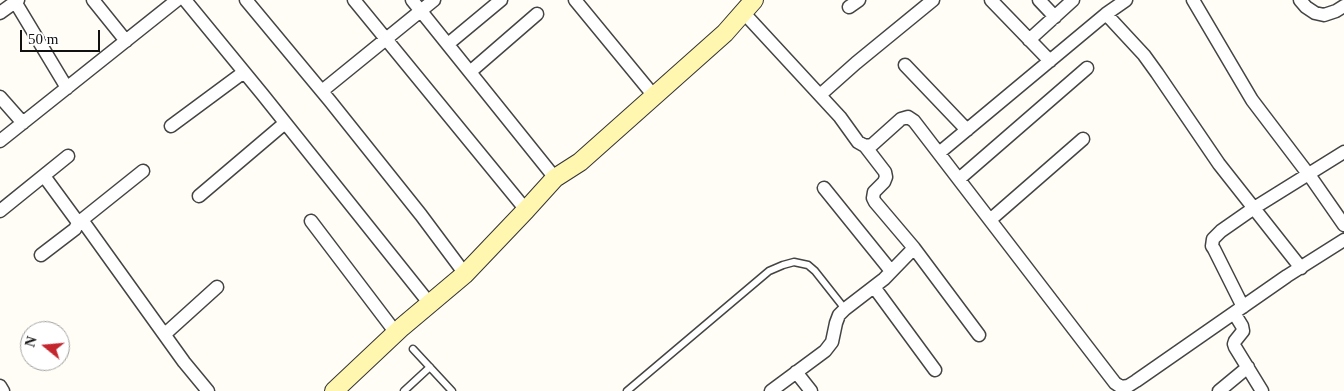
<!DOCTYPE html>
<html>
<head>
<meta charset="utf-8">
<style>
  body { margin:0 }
  #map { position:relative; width:1344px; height:391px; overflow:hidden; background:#fffdf5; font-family:Georgia,serif }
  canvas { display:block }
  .north { position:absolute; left:20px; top:321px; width:50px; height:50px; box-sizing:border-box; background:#fff; border:1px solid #a0a0a0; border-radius:50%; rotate:287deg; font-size:14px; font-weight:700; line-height:20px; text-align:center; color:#111 }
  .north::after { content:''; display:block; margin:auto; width:18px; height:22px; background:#c4262e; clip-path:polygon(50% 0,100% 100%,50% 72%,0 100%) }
  .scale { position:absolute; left:20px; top:30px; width:80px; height:22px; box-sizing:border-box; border:2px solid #111; border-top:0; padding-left:6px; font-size:15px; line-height:18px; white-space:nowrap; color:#111; -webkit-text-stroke:4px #fff; paint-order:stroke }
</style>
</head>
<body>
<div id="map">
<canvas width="1344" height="391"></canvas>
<div class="north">N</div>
<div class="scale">50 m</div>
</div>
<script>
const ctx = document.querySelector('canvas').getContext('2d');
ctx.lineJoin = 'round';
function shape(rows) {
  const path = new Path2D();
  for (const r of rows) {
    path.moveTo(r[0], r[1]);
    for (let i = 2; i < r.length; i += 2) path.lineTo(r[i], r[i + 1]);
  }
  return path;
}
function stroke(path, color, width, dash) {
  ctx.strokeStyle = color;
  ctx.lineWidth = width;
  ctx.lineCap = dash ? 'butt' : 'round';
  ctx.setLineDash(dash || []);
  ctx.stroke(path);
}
const lane = shape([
  [413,349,452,391],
  [404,391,430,367],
  [627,391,769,271,783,265,794,262,808,265,815,271,845,309]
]);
const street = shape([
  [14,0,67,88],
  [93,0,126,41],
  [185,0,263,95,430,304],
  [246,0,330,101,421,215,465,274],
  [354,0,526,210],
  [412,0,555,178],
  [575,0,654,96],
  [991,0,1050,61],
  [1039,0,1055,17],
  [1193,0,1252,100,1312,179,1344,225],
  [1300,0,1306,7,1315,13,1324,15,1336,11,1344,6],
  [849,7,859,0],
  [743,12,840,117,858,142,865,146,872,145,901,119,908,117,914,121,1115,383,1121,387,1128,386,1136,381,1287,276,1344,240],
  [0,13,18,0],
  [1106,14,1144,55,1157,73,1219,164,1301,268],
  [1029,40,1073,0],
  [448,44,501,0],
  [905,65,967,130],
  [470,72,537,14],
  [322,91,434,0],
  [820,95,856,63,933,0],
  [0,97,23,123],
  [171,126,244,72],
  [0,141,177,0],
  [865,146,885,172,886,177,884,182,874,192,873,198,875,202,914,248,979,335],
  [939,153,1106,14,1126,0],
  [959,179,1087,68],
  [824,188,891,271],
  [199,196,285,123],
  [0,211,68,156],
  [82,220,184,362,208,391],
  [990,220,1083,139],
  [311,221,396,333],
  [78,223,143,171],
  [41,255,75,229,78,223,77,221,44,176],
  [874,287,935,370],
  [1243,307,1214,249,1212,246,1213,239,1221,231,1254,208,1344,152],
  [1234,313,1242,326,1243,331,1235,341,1234,344,1235,347,1262,391],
  [165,334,217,287],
  [796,372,811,391],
  [0,386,3,391],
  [771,391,825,351,832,342,836,323,839,315,845,309,884,279,914,248],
  [1219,391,1248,367]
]);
const secondary = shape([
  [334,391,402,327,465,274,526,210,555,178,580,162,725,33,754,0]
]);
stroke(lane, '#444', 9);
stroke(street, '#444', 15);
stroke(secondary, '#333', 20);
stroke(lane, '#fff', 6);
stroke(street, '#fff', 12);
stroke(secondary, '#fff6b0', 18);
</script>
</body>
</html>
